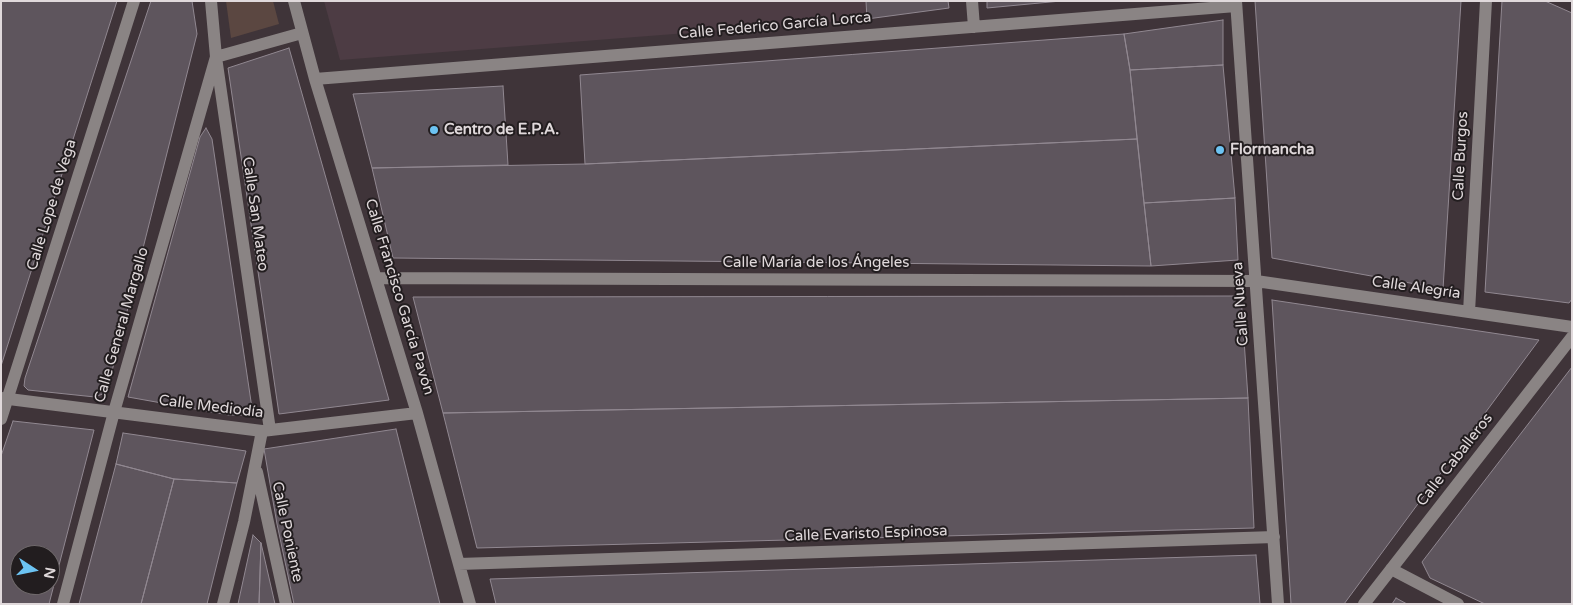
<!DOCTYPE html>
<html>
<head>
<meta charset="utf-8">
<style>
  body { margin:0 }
  #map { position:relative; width:1573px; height:605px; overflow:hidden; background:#3f3439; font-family:"Varela Round",sans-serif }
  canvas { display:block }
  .frame { position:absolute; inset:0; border:2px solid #e0d9db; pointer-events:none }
  .north { position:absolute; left:10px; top:545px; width:50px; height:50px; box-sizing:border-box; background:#221d1f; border:1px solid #6e686a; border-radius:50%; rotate:101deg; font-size:14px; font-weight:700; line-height:20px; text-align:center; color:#e0d9db }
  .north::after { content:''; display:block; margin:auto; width:18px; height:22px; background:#6cc3f2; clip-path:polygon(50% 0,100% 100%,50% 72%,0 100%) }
</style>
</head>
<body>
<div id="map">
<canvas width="1573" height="605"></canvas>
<div class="frame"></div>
<div class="north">N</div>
</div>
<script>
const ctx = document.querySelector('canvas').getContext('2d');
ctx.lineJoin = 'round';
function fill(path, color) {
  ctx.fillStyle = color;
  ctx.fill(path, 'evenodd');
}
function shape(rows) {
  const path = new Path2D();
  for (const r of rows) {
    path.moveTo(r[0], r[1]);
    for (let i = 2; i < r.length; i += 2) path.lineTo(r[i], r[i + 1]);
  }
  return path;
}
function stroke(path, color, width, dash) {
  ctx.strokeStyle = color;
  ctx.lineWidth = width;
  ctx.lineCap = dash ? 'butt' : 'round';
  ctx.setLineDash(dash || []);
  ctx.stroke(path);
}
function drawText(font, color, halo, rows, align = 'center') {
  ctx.font = font + ' "Varela Round",sans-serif';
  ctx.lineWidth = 4;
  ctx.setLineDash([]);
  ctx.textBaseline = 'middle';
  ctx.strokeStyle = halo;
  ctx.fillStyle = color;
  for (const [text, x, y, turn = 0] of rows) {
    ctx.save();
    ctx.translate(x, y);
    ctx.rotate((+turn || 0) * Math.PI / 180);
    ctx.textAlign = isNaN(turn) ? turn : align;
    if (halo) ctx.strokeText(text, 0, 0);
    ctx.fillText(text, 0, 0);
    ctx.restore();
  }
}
const built = shape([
  [324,1,866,1,867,19,340,60]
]);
const green = shape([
  [226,1,273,1,279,24,231,38]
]);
const building = shape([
  [1,1,117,1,1,366,1,1],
  [151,1,192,1,197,34,110,379,105,393,95,397,28,390,24,386,25,378,151,1],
  [866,1,948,1,949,8,867,19,866,1],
  [987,1,1061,1,987,8,987,1],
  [1255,1,1461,1,1443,289,1272,258,1255,1],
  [1502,1,1545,1,1572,13,1572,299,1569,303,1485,292,1502,1],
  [1223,20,1223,65,1130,70,1124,34,1223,20],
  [1124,34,1130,70,1137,139,585,164,580,75,1124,34],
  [289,48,389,400,279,414,228,68,289,48],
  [1223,65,1235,198,1144,203,1130,70,1223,65],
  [503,86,508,165,372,168,353,94,503,86],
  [206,128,212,139,253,415,229,415,128,397,200,137,206,128],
  [1137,139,1151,266,393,258,372,168,585,164,1137,139],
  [1235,198,1238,260,1151,266,1144,203,1235,198],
  [1241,296,1248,398,443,413,413,297,1241,296],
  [1272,300,1539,340,1344,604,1291,604,1272,300],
  [1572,367,1572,604,1485,604,1430,578,1422,562,1572,367],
  [1248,398,1254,528,477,548,443,413,1248,398],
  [13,421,94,430,49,604,1,604,1,456,13,421],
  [20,555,50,555,50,585,20,585,20,555],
  [396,429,440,604,294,604,277,524,264,449,396,429],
  [123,433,246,451,237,483,174,479,116,464,123,433],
  [116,464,174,479,141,604,79,604,116,464],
  [174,479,237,483,207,604,141,604,174,479],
  [253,535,261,543,259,604,238,604,253,535],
  [261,543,275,604,259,604,261,543],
  [1256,555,1260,604,496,604,490,579,1256,555],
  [1396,598,1407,604,1392,604,1396,598]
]);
const minor = shape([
  [211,1,216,57,270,430],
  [294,1,315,79,417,413,470,604],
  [972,1,974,27],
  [1236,1,1278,604],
  [315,79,1236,6],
  [376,278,1256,281,1572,327],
  [1469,312,1486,1],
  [1,398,262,431,417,413],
  [1,419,134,1],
  [257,472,286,604],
  [459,564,1274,537],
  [1391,569,1458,604],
  [63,604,114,412,216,57,302,33],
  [223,604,244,522,262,431],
  [1364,604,1572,337]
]);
const markers = [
  [434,130,5,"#6cc3f2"],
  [1220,150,5,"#6cc3f2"]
];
const streetNames = [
  ["Calle Federico García Lorca",775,26,-5],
  ["Calle Burgos",1461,156,-87],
  ["Calle Lope de Vega",52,205,-73],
  ["Calle San Mateo",255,214,82],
  ["Calle María de los Ángeles",816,263],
  ["Calle Alegría",1416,288,8],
  ["Calle Francisco García Pavón",399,297,73],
  ["Calle Nueva",1241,304,-94],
  ["Calle General Margallo",122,325,-74],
  ["Calle Mediodía",211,407,7],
  ["Calle Caballeros",1455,460,-52],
  ["Calle Poniente",287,532,78],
  ["Calle Evaristo Espinosa",866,534,-2]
];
const poiNames = [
  ["Centro de E.P.A.",444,130],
  ["Flormancha",1230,150]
];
fill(built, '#4d3c44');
fill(green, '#5b4741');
fill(building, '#5e555d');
stroke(building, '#918891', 1);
stroke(minor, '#8a8484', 12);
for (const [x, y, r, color] of markers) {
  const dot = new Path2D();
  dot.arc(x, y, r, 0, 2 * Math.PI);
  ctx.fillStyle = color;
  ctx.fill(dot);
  stroke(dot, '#221d1f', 2);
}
drawText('15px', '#e0d9db', '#221d1f', streetNames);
drawText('bold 15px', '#e0d9db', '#221d1f', poiNames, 'left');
</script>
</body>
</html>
